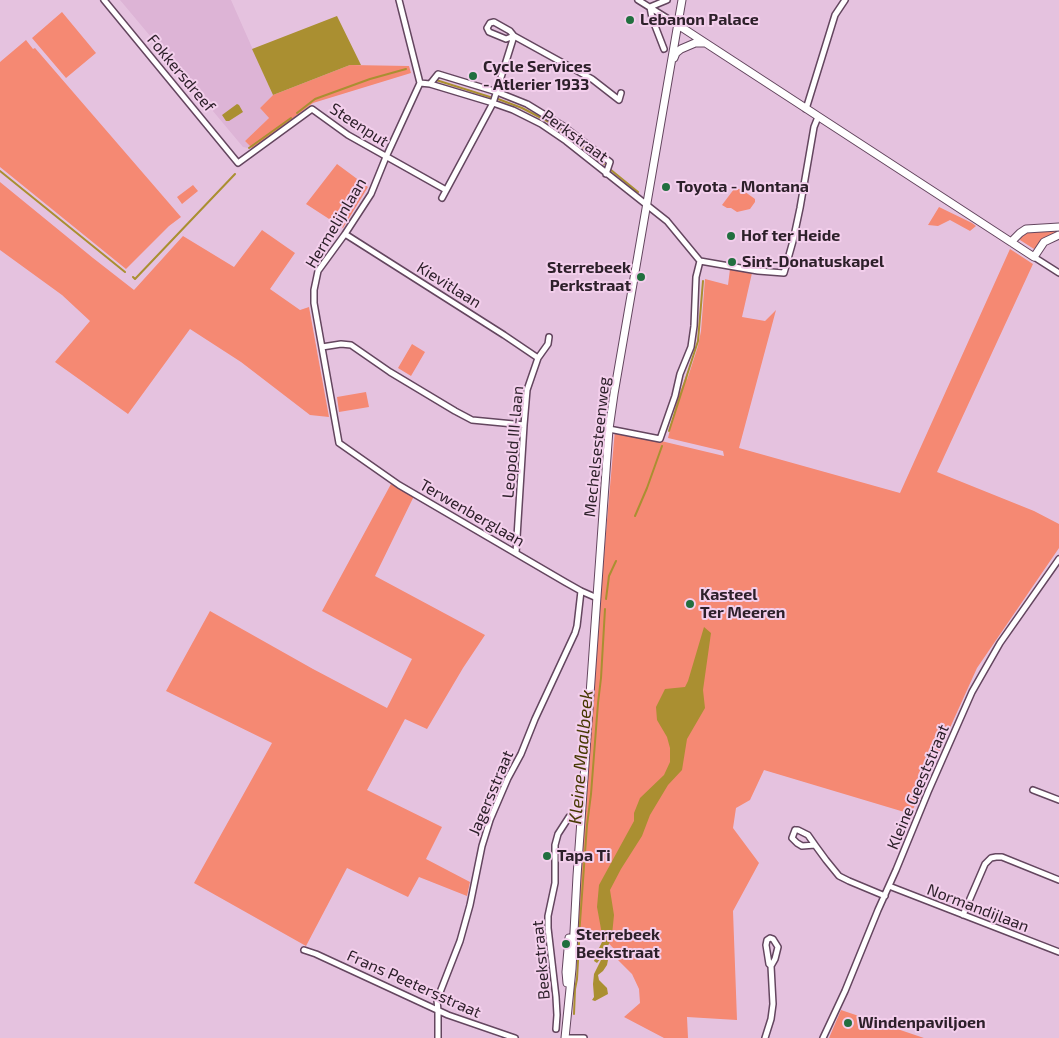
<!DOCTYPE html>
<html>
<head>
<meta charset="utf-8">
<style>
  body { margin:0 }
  canvas { display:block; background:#e5c2df }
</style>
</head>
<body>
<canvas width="1059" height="1038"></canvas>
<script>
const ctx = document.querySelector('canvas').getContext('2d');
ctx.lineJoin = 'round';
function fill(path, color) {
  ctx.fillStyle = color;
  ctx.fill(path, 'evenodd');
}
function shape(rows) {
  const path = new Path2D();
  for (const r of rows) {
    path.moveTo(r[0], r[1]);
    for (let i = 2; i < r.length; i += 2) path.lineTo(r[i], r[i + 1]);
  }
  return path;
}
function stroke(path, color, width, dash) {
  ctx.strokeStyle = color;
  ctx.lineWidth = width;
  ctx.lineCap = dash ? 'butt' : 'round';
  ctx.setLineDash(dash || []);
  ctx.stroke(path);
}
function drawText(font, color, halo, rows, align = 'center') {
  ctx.font = font + ' "Exo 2",sans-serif';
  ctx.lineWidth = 4;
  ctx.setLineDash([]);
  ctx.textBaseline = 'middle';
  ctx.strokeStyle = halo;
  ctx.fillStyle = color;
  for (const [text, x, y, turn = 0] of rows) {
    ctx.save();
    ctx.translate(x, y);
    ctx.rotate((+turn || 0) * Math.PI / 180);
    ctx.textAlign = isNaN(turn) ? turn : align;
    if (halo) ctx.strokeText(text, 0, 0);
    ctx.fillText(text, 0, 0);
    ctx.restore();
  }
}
const built = shape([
  [120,0,231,0,273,95,260,108,269,118,245,141,253,149,243,147]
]);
const green = shape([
  [62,12,96,53,66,78,32,38],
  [26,40,33,49,35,48,181,217,169,226,126,269,0,167,0,62],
  [350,65,409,66,411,73,313,103,253,149,245,141,269,118,260,108,273,95],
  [337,164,368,187,343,228,306,204],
  [0,182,93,258,134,290,183,236,234,267,262,230,295,253,270,289,300,310,309,307,329,417,310,415,241,362,190,329,128,414,55,362,90,321,62,295,0,250],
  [193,185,198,191,182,204,177,197],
  [734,189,741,189,755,199,755,202,750,209,737,212,731,208,727,208,722,205],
  [939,207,972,223,976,226,970,231,950,220,938,226,928,225],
  [1055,230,1056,232,1054,234,1043,240,1034,249,1020,240,1021,235,1028,231],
  [1010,249,1033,264,937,472,1034,511,1059,524,1059,548,977,668,911,814,764,770,750,800,736,808,733,828,759,863,733,911,737,1020,687,1017,688,1038,664,1038,624,1017,640,1003,639,989,632,974,618,960,615,950,600,934,577,928,578,892,594,668,615,430,724,456,723,451,668,438,677,400,688,371,687,380,698,346,701,331,705,279,728,285,730,269,752,273,742,317,765,321,776,310,739,448,900,493],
  [412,344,425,352,411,376,398,368],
  [366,392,369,407,339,412,337,397],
  [391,484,398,488,414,496,375,576,485,635,463,668,427,729,405,719,367,790,442,827,426,859,470,882,467,896,419,877,408,897,347,868,306,946,194,883,272,743,166,691,210,611,313,669,387,708,412,659,322,611],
  [841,1010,924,1038,829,1038]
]);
const water = shape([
  [337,16,361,65,350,65,273,95,252,49],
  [237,104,239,105,243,112,229,121,226,121,222,115],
  [704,627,711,633,703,690,705,708,687,739,682,770,668,785,650,815,642,836,621,869,610,890,614,915,612,935,606,952,597,963,594,961,597,952,603,940,597,907,599,885,634,821,634,813,640,798,664,775,670,762,670,748,667,737,657,720,656,707,665,689,685,687,688,681],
  [607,957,608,960,607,965,603,971,598,975,599,980,607,988,608,994,595,1001,592,1000,594,997,593,984,594,974,602,958]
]);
const stream = shape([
  [436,80,490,97],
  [498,99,522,108,549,122,561,130,604,164],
  [297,113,315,99,370,79,406,69],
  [249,148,291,118],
  [611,170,638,192],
  [0,171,125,272],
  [133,277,135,279,235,174],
  [669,431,698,341,703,281],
  [635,516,647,488,662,446],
  [606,599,609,576,616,561],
  [579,936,587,825,591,794,598,703,601,678,605,609],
  [574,1014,575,989,577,979,579,943]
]);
const street = shape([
  [104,0,238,163,312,109,348,135,446,190],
  [399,0,420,83],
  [638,0,678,25],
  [650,7,652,18,664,49],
  [650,7,667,0],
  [514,36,506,39,489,32,487,28,490,23,494,22,510,31,514,36,592,79,619,100,621,93],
  [420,83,386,157,371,194,345,234,318,271,314,290,314,303,339,443,399,485,565,582,581,591,597,598],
  [420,83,430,84,493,103,513,110,541,124,566,141,667,221,700,261,758,271,784,273,793,241,800,208,814,127,818,117],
  [430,84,438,74,497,92,527,104,563,126,610,162,606,174],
  [806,109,835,15,845,0],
  [442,198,493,103,514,36],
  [345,234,504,335,538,358],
  [1034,257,1059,273],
  [322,347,341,344,351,345,390,372,455,411,472,420,524,425],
  [609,429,660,439,675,396,680,374,691,347,694,326,696,277,700,261],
  [516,553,524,425,527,390,538,358,548,344,549,337],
  [1033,790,1059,800],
  [795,830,798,830,808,835,815,845,802,846,797,843,792,838,795,830],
  [815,845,826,860,839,876,849,881,885,896],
  [889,886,1059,952],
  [963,915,985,864,991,858,996,857,1002,857,1059,880],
  [304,950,316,954,448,1015,515,1038],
  [556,1029,557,1015,556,997,548,928,548,916,555,883,555,845,558,834,569,817,582,811],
  [438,1038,438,1011,437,1000,460,941,470,905,482,846,490,820,508,778,521,754,535,719,575,633,577,626,581,591],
  [565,1038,584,1038],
  [765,1038,771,1019,773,1004,771,966,769,964,766,945,767,940,770,938,773,939,778,947,775,959,771,966],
  [823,1038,845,991,878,910,896,870,928,792,972,692,1000,643,1059,559]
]);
const secondary = shape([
  [678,25,1034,257,1044,242,1059,235],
  [674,58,676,53,681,49,695,43,704,43],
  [1011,242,1020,233,1026,229,1059,227],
  [567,983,566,972,569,938],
  [565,1038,572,969,577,876,609,429,614,394,682,0]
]);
const markers = [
  [630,20,5,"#216f3f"],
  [473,76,5,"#216f3f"],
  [666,187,5,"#216f3f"],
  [731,236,5,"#216f3f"],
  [732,262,5,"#216f3f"],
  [641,277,5,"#216f3f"],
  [690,604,5,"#216f3f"],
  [547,856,5,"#216f3f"],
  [566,944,5,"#216f3f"],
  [848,1023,5,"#216f3f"]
];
const poiNames = [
  ["Lebanon Palace",640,20],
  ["Cycle Services",483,67],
  ["- Atlerier 1933",483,85],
  ["Toyota - Montana",676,187],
  ["Hof ter Heide",741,236],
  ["Sint-Donatuskapel",742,262],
  ["Sterrebeek",631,268,"right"],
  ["Perkstraat",631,286,"right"],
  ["Kasteel",700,595],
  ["Ter Meeren",700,613],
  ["Tapa Ti",557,856],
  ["Sterrebeek",576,935],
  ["Beekstraat",576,953],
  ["Windenpaviljoen",858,1023]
];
const streetNames = [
  ["Fokkersdreef",181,73,50],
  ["Steenput",359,125,33],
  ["Perkstraat",575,136,36],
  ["Hermelijnlaan",336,223,-59],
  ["Kievitlaan",449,285,32],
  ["Leopold III-laan",513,442,-85],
  ["Mechelsesteenweg",597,447,-84],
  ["Terwenberglaan",472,513,30],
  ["Kleine Geeststraat",918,787,-67],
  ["Jagersstraat",491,793,-67],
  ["Normandijlaan",978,908,21],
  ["Beekstraat",541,960,-95],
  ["Frans Peetersstraat",414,984,24]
];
const waterNames = [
  ["Kleine Maalbeek",581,757,-85]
];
fill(built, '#ddb4d6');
fill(green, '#f58973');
fill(water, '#aa8f31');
stroke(stream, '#aa8f31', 2);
stroke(street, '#64465f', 8);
stroke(secondary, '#64465f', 9);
stroke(street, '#fff', 5);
stroke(secondary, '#fff', 7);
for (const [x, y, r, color] of markers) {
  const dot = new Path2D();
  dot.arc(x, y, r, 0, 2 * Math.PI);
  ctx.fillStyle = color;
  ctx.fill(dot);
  stroke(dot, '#f3cfec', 2);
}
drawText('bold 16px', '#2d202a', '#f3cfec', poiNames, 'left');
drawText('16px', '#2d202a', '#f3cfec', streetNames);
drawText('italic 18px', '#473903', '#f3cfec', waterNames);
</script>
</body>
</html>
